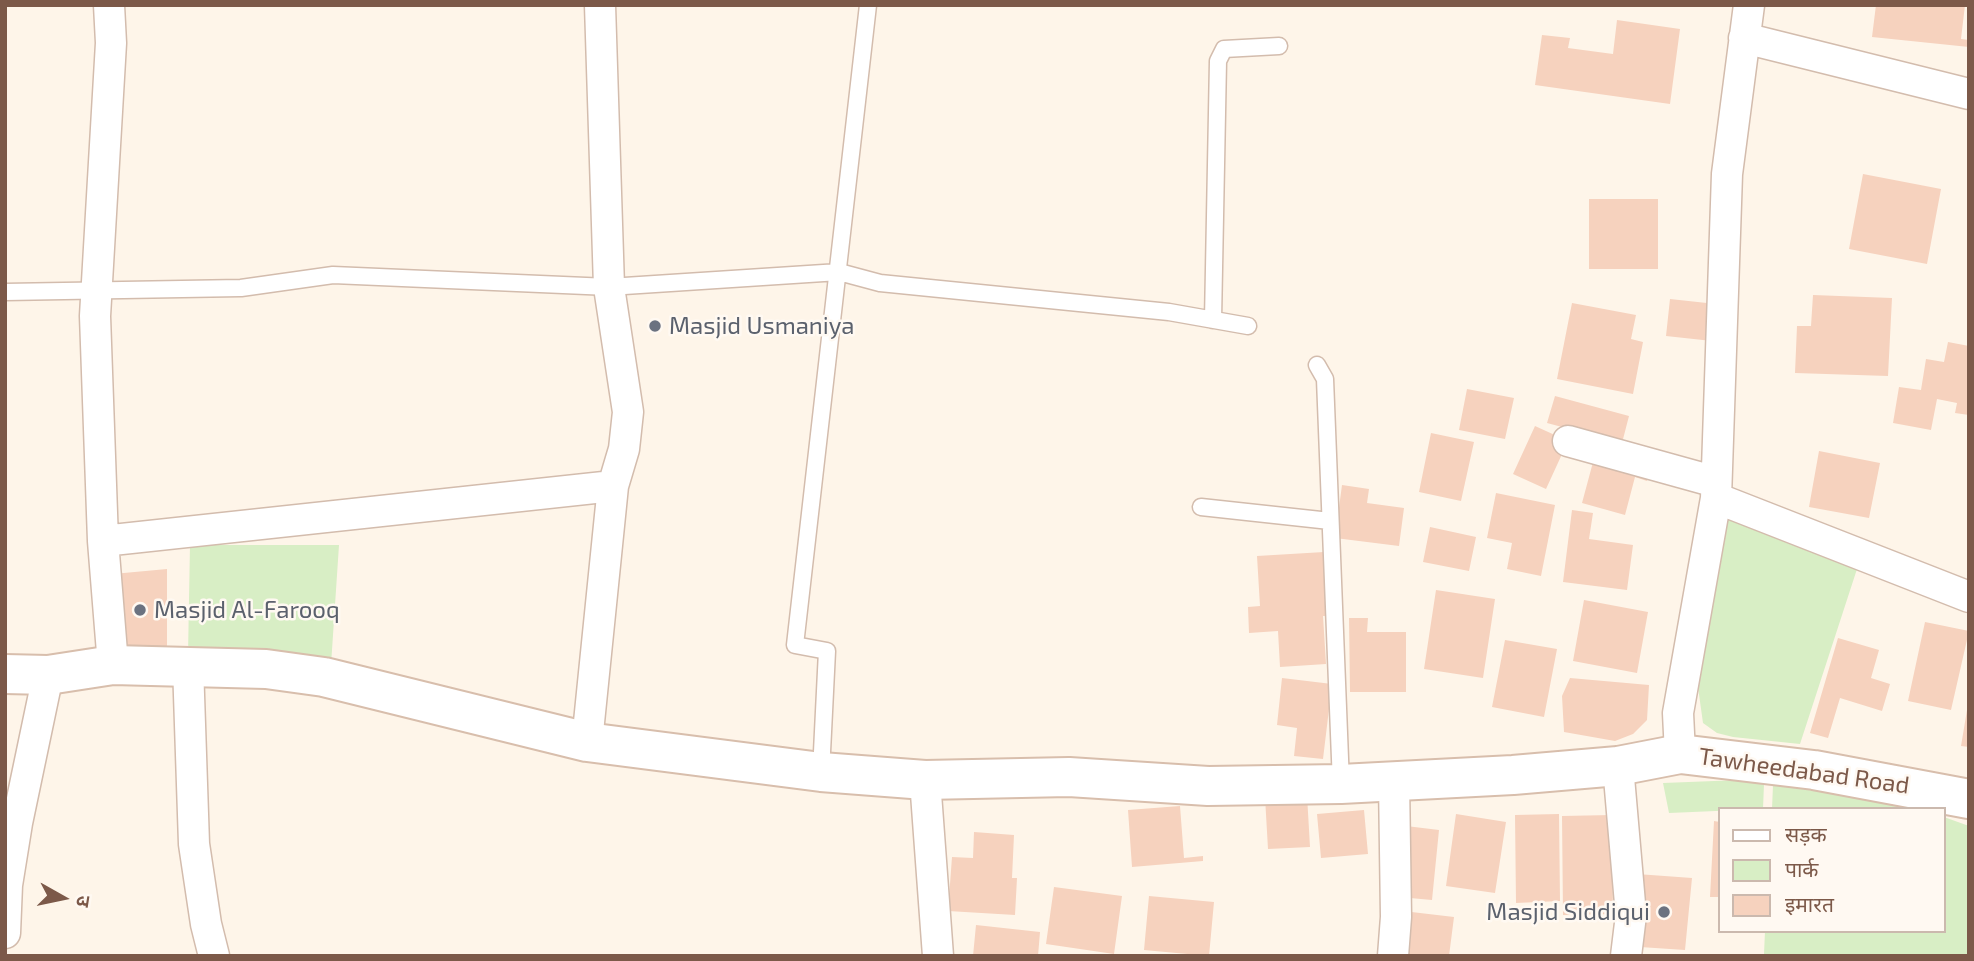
<!DOCTYPE html>
<html>
<head>
<meta charset="utf-8">
<style>
  body { margin:0 }
  #map { position:relative; width:1974px; height:961px; overflow:hidden; background:#fef5e9; font-family:"Exo 2","Noto Sans Devanagari",sans-serif }
  canvas { display:block }
  .frame { position:absolute; inset:0; border:7px solid #7c5949; pointer-events:none }
  .legend { position:absolute; left:1718px; top:807px; width:228px; height:126px; box-sizing:border-box; background:#fff9f2; border:2px solid #cbb9ae; margin:0; padding:9px 12px; list-style:none; font-size:21px; color:#7c5949 }
  .legend li { display:flex; align-items:center; gap:14px; height:35px }
  .legend b { width:35px; border:2px solid #cbb9ae }
  .north { position:absolute; left:28px; top:863px; width:70px; height:70px; -webkit-text-stroke:5px #fff9f2; paint-order:stroke; rotate:99deg; font-size:19px; font-weight:700; line-height:28px; text-align:center; color:#7c5949 }
  .north::after { content:''; display:block; margin:auto; width:24px; height:32px; background:#7c5949; clip-path:polygon(50% 0,100% 100%,50% 72%,0 100%) }
</style>
</head>
<body>
<div id="map">
<canvas width="1974" height="961"></canvas>
<div class="frame"></div>
<ul class="legend">
<li><b style="height:9px;background:#fff"></b>सड़क</li>
<li><b style="height:19px;background:#d8eec5"></b>पार्क</li>
<li><b style="height:19px;background:#f6d2be"></b>इमारत</li>
</ul>
<div class="north">उ</div>
</div>
<script>
const ctx = document.querySelector('canvas').getContext('2d');
ctx.lineJoin = 'round';
function fill(path, color) {
  ctx.fillStyle = color;
  ctx.fill(path, 'evenodd');
}
function shape(rows) {
  const path = new Path2D();
  for (const r of rows) {
    path.moveTo(r[0], r[1]);
    for (let i = 2; i < r.length; i += 2) path.lineTo(r[i], r[i + 1]);
  }
  return path;
}
function stroke(path, color, width, dash) {
  ctx.strokeStyle = color;
  ctx.lineWidth = width;
  ctx.lineCap = dash ? 'butt' : 'round';
  ctx.setLineDash(dash || []);
  ctx.stroke(path);
}
function drawText(font, color, halo, rows, align = 'center') {
  ctx.font = font + ' "Exo 2",sans-serif';
  ctx.lineWidth = 5;
  ctx.setLineDash([]);
  ctx.textBaseline = 'middle';
  ctx.strokeStyle = halo;
  ctx.fillStyle = color;
  for (const [text, x, y, turn = 0] of rows) {
    ctx.save();
    ctx.translate(x, y);
    ctx.rotate((+turn || 0) * Math.PI / 180);
    ctx.textAlign = isNaN(turn) ? turn : align;
    if (halo) ctx.strokeText(text, 0, 0);
    ctx.fillText(text, 0, 0);
    ctx.restore();
  }
}
const green = shape([
  [1734,511,1857,569,1800,744,1733,737,1717,733,1703,723,1696,673,1721,516],
  [190,545,339,545,331,665,188,655],
  [1740,780,1764,784,1763,809,1669,813,1663,783],
  [1773,785,1858,796,1920,809,1772,809],
  [1944,817,1969,826,1969,956,1764,954,1765,931,1944,931]
]);
const building = shape([
  [1876,5,1965,5,1961,39,1969,40,1969,47,1872,37],
  [1617,20,1680,29,1670,104,1535,85,1542,35,1570,38,1568,48,1613,54],
  [1863,174,1941,189,1927,264,1849,249],
  [1589,199,1658,199,1658,269,1589,269],
  [1813,295,1892,298,1888,376,1795,373,1797,326,1811,326],
  [1670,299,1716,304,1712,341,1666,336],
  [1572,303,1636,315,1631,339,1643,342,1633,394,1557,379],
  [1948,342,1969,346,1969,415,1955,413,1957,403,1937,399,1931,430,1893,423,1899,387,1921,390,1926,359,1944,362],
  [1467,389,1514,398,1505,439,1459,430],
  [1555,396,1629,416,1622,443,1547,423],
  [1535,426,1568,441,1546,489,1513,474],
  [1431,433,1474,442,1461,501,1419,492],
  [1596,451,1651,465,1647,481,1635,477,1625,515,1582,503],
  [1819,451,1880,463,1869,518,1809,507],
  [1342,485,1369,489,1367,503,1404,508,1399,546,1335,538],
  [1496,493,1555,505,1541,576,1507,569,1512,543,1487,538],
  [1572,510,1593,513,1589,539,1633,545,1627,590,1563,582],
  [1430,527,1476,537,1469,571,1423,562],
  [1324,552,1327,616,1323,616,1326,664,1280,667,1278,631,1249,633,1248,607,1260,606,1257,556],
  [167,569,167,652,115,646,113,574],
  [1436,590,1495,599,1483,678,1424,669],
  [1584,600,1648,612,1637,673,1573,661],
  [1349,618,1368,618,1367,632,1406,632,1406,692,1350,692],
  [1925,622,1969,631,1951,710,1908,701],
  [1838,638,1879,650,1871,678,1890,684,1882,711,1840,698,1828,738,1810,733],
  [1505,640,1557,649,1544,717,1492,707],
  [1282,678,1332,684,1323,759,1294,756,1297,728,1277,725],
  [1570,678,1649,685,1647,720,1633,734,1615,741,1564,732,1562,696],
  [1967,710,1969,710,1969,747,1961,746],
  [1307,795,1310,847,1268,849,1265,797],
  [1180,806,1184,858,1203,856,1203,861,1132,867,1128,810],
  [1364,810,1368,854,1321,858,1317,814],
  [1456,814,1506,822,1495,893,1446,886],
  [1559,814,1560,901,1516,903,1515,815],
  [1612,815,1613,914,1563,915,1562,816],
  [1714,821,1720,822,1720,897,1710,897],
  [1406,826,1439,830,1432,900,1399,897],
  [974,832,1014,835,1012,878,1017,878,1015,915,948,911,952,857,973,858],
  [1637,874,1692,878,1685,950,1640,947],
  [1054,887,1122,896,1114,954,1046,944],
  [1149,896,1214,902,1209,956,1144,950],
  [1403,911,1454,917,1449,956,1397,956],
  [976,925,1040,932,1038,956,973,956]
]);
const lane = shape([
  [5,292,241,288,333,275,609,287,839,272,880,283,1169,312,1248,326],
  [1213,320,1218,61,1224,49,1279,46],
  [1317,365,1325,379,1341,784],
  [1201,507,1330,521],
  [821,772,827,651,795,645,868,5]
]);
const street = shape([
  [109,5,111,43,95,316,103,541,113,665],
  [1744,38,1969,94],
  [1568,441,1716,482],
  [1716,498,1969,597],
  [103,541,613,486],
  [188,665,194,844,206,924,214,956],
  [587,742,613,486,624,449,628,412,609,287,600,5],
  [1680,754,1678,713,1716,498,1727,174,1749,5],
  [1618,766,1631,915,1626,956],
  [925,780,938,956],
  [5,933,7,885,17,823,48,675],
  [1393,956,1396,917,1394,781]
]);
const secondary = shape([
  [5,674,48,675,113,665,266,669,324,677,587,742,821,772,925,780,1069,777,1208,786,1341,784,1513,775,1618,766,1680,754,1814,770,1969,799]
]);
const markers = [
  [655,326,7,"#6b7280"],
  [140,610,7,"#6b7280"],
  [1664,912,7,"#6b7280"]
];
const worshipNames = [
  ["Masjid Usmaniya",669,326],
  ["Masjid Al-Farooq",154,610],
  ["Masjid Siddiqui",1650,912,"right"]
];
const streetNames = [
  ["Tawheedabad Road",1804,771,8]
];
fill(green, '#d8eec5');
fill(building, '#f6d2be');
stroke(lane, '#d3bcad', 19);
stroke(street, '#d3bcad', 33);
stroke(secondary, '#d8beac', 42);
stroke(lane, '#fff', 16);
stroke(street, '#fff', 30);
stroke(secondary, '#fff', 38);
for (const [x, y, r, color] of markers) {
  const dot = new Path2D();
  dot.arc(x, y, r, 0, 2 * Math.PI);
  ctx.fillStyle = color;
  ctx.fill(dot);
  stroke(dot, '#fff9f2', 2.5);
}
drawText('24px', '#5b616d', '#fff9f2', worshipNames, 'left');
drawText('24px', '#7c5949', '#fff9f2', streetNames);
</script>
</body>
</html>
